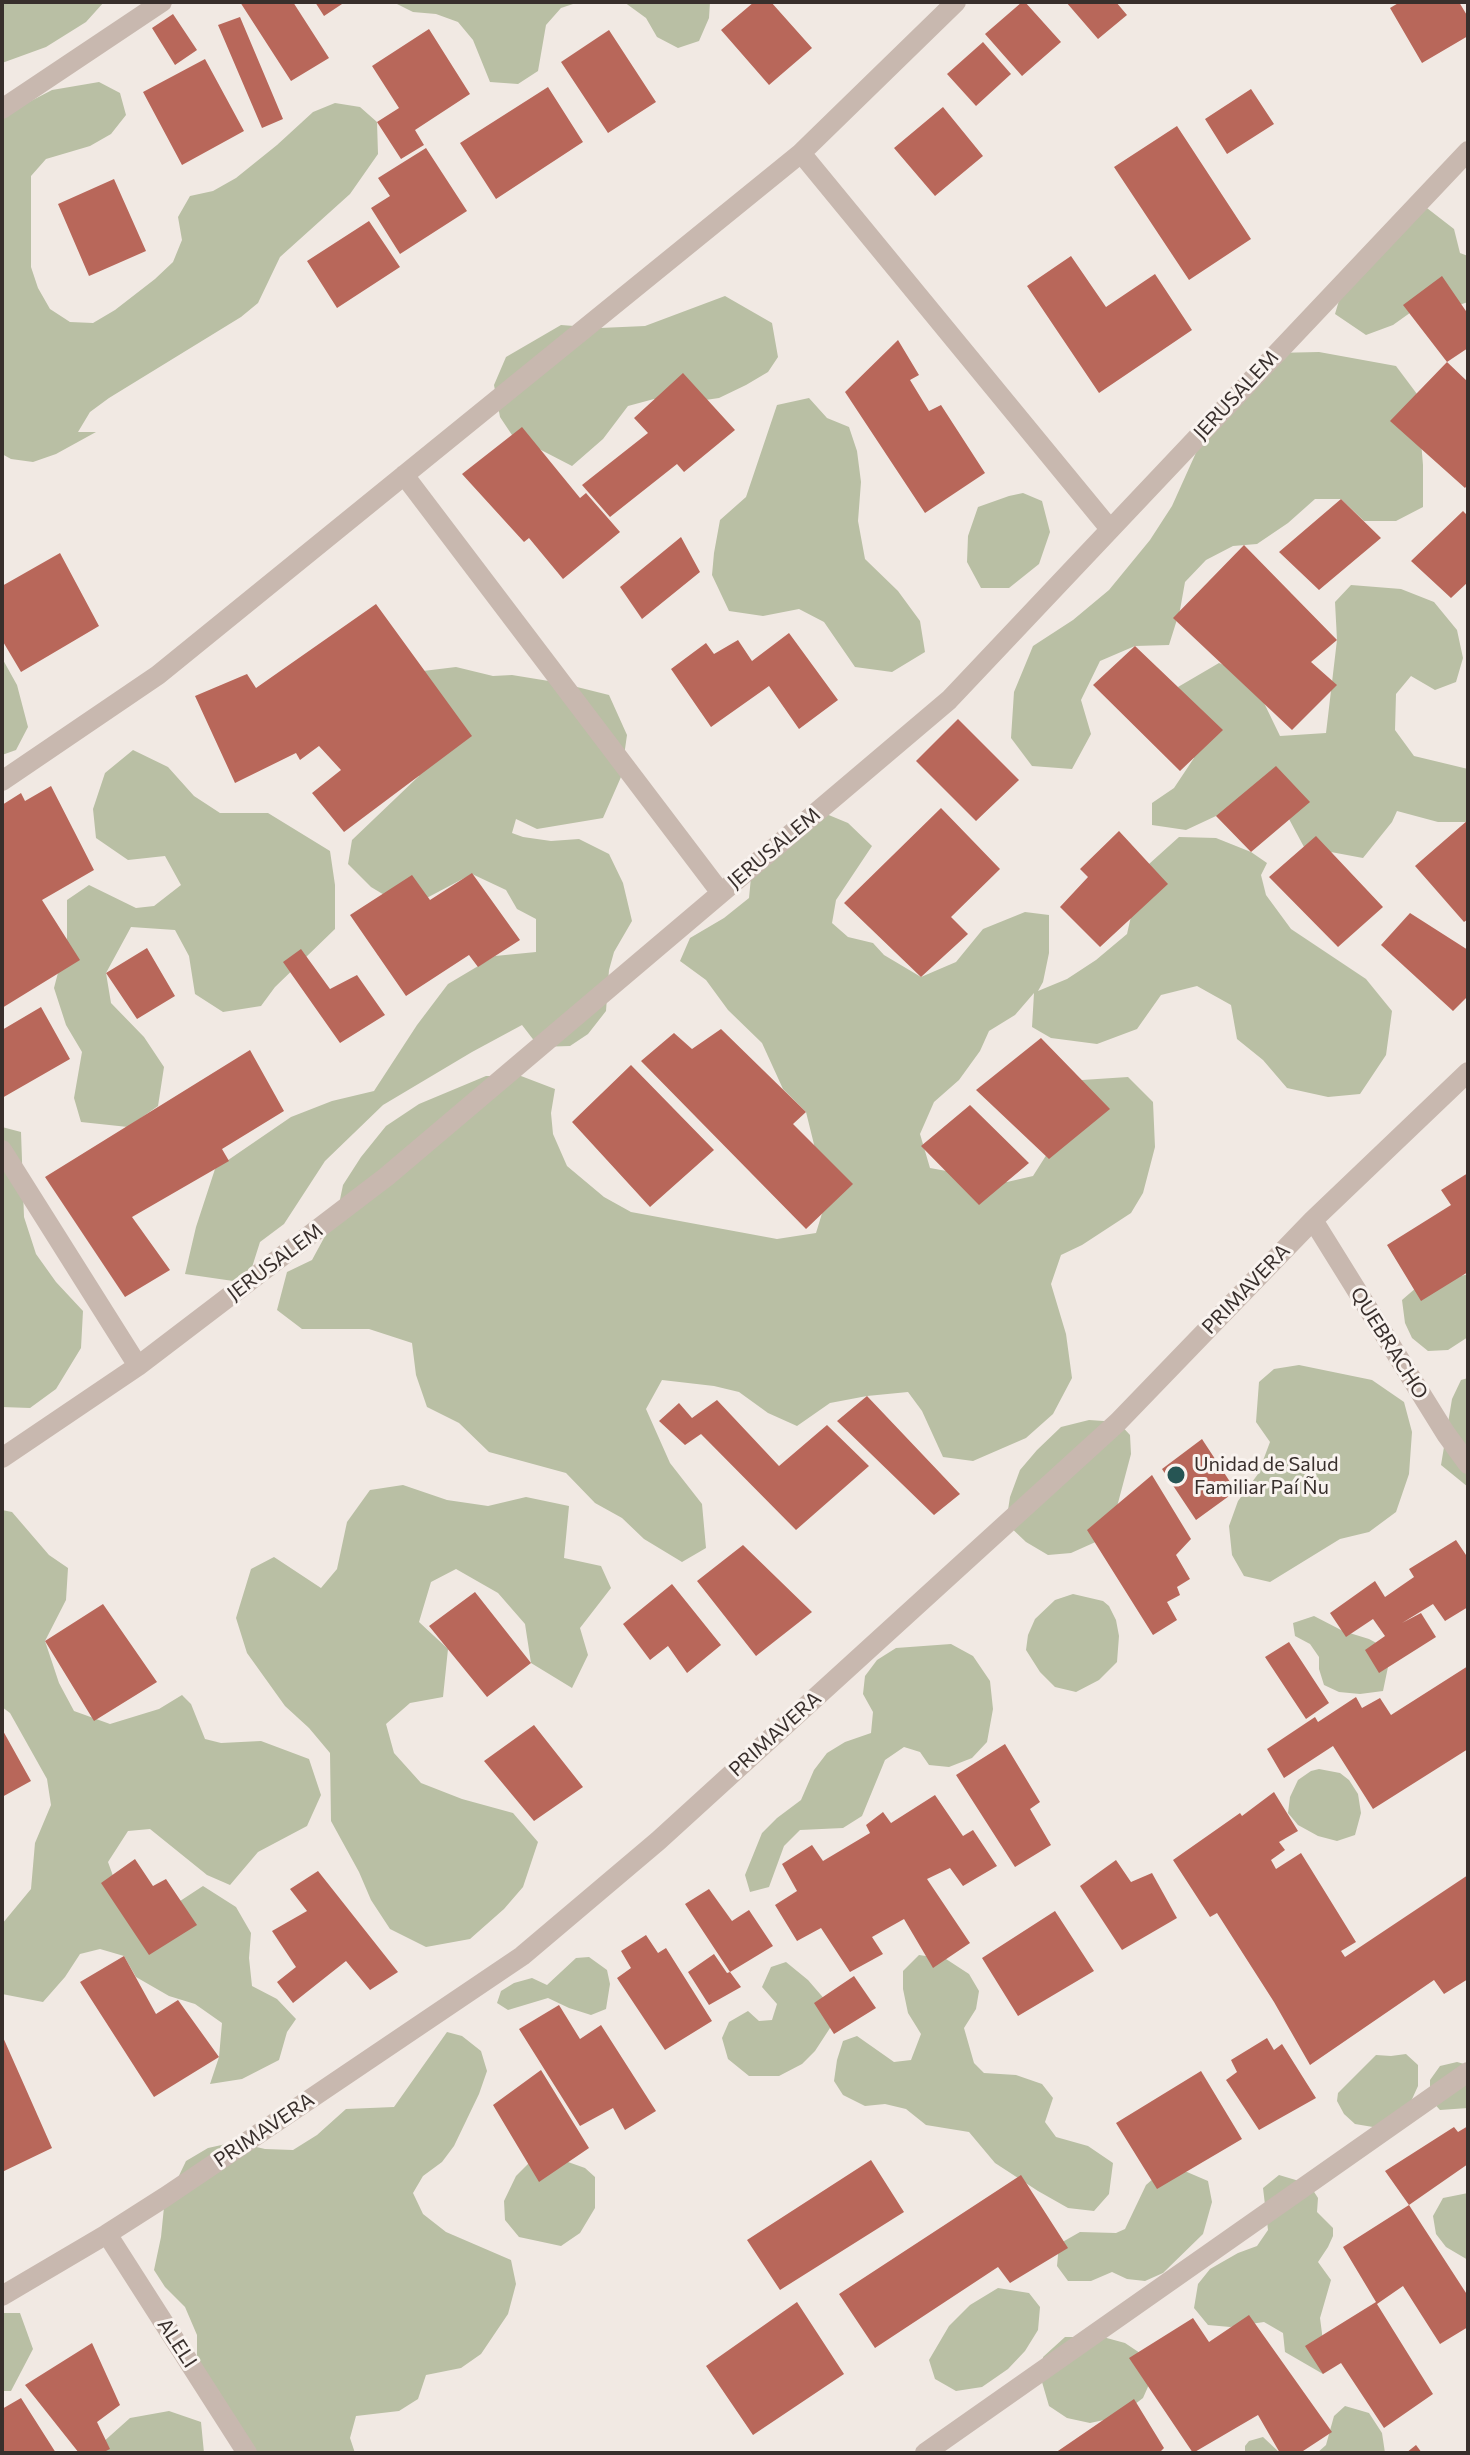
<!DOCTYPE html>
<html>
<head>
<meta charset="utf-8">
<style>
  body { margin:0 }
  #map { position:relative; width:1470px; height:2455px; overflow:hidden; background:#f1e9e3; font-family:Commissioner,sans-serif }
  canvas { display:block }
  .frame { position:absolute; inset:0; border:4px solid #382f2c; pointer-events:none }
</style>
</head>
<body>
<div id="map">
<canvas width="1470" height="2455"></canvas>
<div class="frame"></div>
</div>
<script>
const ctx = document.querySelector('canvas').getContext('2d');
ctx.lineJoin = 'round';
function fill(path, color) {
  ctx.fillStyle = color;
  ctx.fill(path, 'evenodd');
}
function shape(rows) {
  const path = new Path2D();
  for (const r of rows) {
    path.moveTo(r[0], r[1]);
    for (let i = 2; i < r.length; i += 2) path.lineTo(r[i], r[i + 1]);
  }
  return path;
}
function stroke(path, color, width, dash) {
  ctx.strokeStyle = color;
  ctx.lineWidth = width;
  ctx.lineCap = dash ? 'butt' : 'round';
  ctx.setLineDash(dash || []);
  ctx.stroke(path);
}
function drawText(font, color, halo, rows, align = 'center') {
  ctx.font = font + ' Commissioner,sans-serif';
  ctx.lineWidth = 6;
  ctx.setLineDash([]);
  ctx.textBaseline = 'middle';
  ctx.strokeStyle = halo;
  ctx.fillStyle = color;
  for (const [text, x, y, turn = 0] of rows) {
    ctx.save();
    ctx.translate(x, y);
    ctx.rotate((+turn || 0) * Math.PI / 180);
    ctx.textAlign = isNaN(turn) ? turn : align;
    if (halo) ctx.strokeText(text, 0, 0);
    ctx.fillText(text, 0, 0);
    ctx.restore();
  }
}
const green = shape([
  [2,2,104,2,86,22,46,47,2,63],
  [393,2,579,2,561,8,546,25,538,71,518,84,490,82,473,40,458,22,436,14,413,12],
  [624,2,710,2,709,18,699,41,678,48,657,37,646,18],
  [99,82,120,93,126,115,111,134,90,146,46,159,31,176,31,267,38,288,50,309,70,322,93,323,115,310,155,279,173,262,182,240,178,217,190,196,213,191,236,178,277,145,313,112,335,103,360,107,377,122,378,154,350,194,280,257,258,303,241,317,109,398,90,412,78,432,96,432,56,454,33,462,11,459,2,454,2,116,52,90],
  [1423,205,1454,229,1460,253,1468,256,1468,302,1453,307,1421,305,1393,325,1366,335,1335,314,1343,287],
  [725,296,772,323,778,357,768,372,746,385,719,398,685,403,654,399,628,406,603,439,572,466,512,435,500,417,494,385,506,357,561,325,600,328,645,326],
  [1319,352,1396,366,1417,394,1423,465,1423,507,1396,521,1364,521,1341,499,1315,499,1288,523,1257,544,1233,546,1206,560,1185,582,1180,610,1169,645,1135,646,1100,661,1081,700,1091,734,1072,769,1032,766,1011,738,1014,692,1033,646,1073,620,1109,590,1150,540,1172,506,1208,426,1274,353],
  [809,398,827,418,849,427,857,451,861,482,858,521,865,559,898,591,920,621,925,652,892,672,855,667,824,622,799,609,763,616,729,611,712,575,714,553,720,520,746,497,777,405],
  [1023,493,1042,501,1050,532,1039,564,1009,588,981,588,967,562,968,536,978,507,1009,496],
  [1351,585,1401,589,1434,602,1457,630,1463,658,1456,682,1435,690,1411,676,1396,694,1395,730,1414,756,1468,769,1468,822,1438,822,1397,811,1392,822,1363,858,1304,847,1289,819,1216,816,1186,830,1152,825,1152,803,1174,788,1194,758,1178,687,1219,663,1251,676,1280,736,1326,733,1337,640,1335,602],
  [2,658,17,685,28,727,16,750,2,755],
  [456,667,493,676,512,675,561,683,609,695,627,735,621,777,603,818,537,829,516,819,512,833,523,837,551,841,579,839,609,854,623,883,632,921,614,952,609,970,606,1011,588,1034,570,1046,539,1047,522,1025,472,1052,383,1105,325,1161,284,1224,260,1242,247,1283,185,1274,196,1227,215,1169,291,1117,332,1101,374,1091,417,1025,448,984,495,956,536,952,536,919,517,909,506,890,472,874,421,901,396,902,371,887,348,864,352,840,419,776,410,734,423,671],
  [133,750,168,767,194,796,220,813,268,813,330,851,335,885,335,929,275,987,261,1006,223,1012,195,994,189,956,175,930,131,927,106,973,111,1003,144,1037,164,1067,158,1106,128,1127,81,1122,74,1098,82,1052,66,1025,54,988,67,938,67,900,89,885,136,908,154,906,181,885,165,856,128,860,96,838,93,809,105,773],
  [819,811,848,823,872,846,836,900,832,923,848,937,873,943,884,955,921,977,956,962,983,929,1025,912,1049,915,1049,953,1043,982,1038,991,1067,979,1096,960,1127,934,1137,890,1149,864,1179,837,1216,838,1251,852,1267,863,1261,875,1266,895,1291,929,1366,979,1392,1011,1386,1055,1360,1094,1328,1097,1287,1088,1263,1060,1237,1039,1231,1005,1197,986,1161,995,1137,1029,1097,1044,1051,1038,1032,1027,1034,993,1015,1015,989,1031,980,1051,959,1080,934,1102,920,1134,930,1168,1007,1182,1033,1176,1054,1143,1065,1113,1082,1080,1128,1077,1153,1102,1155,1147,1143,1193,1131,1213,1082,1245,1061,1255,1051,1284,1066,1334,1072,1378,1053,1414,1026,1438,973,1461,943,1457,922,1411,908,1392,867,1396,830,1403,797,1426,768,1413,739,1392,714,1386,662,1380,646,1409,670,1463,702,1504,706,1548,682,1562,644,1539,622,1518,595,1503,566,1473,489,1452,459,1423,427,1407,416,1375,412,1343,369,1329,302,1329,277,1310,287,1272,312,1260,337,1214,343,1185,361,1157,386,1126,419,1104,486,1076,521,1076,555,1089,551,1113,553,1134,567,1166,604,1197,631,1212,777,1239,816,1233,827,1197,806,1112,783,1089,762,1043,728,1010,706,980,680,961,690,938,724,918,749,898,752,867],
  [2,1127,21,1132,24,1217,36,1254,56,1282,83,1311,81,1348,56,1389,30,1408,2,1407],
  [1432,1274,1461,1276,1468,1274,1468,1337,1448,1350,1428,1351,1412,1338,1405,1323,1402,1300],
  [1299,1365,1372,1380,1404,1402,1412,1432,1409,1474,1396,1512,1369,1532,1340,1539,1270,1582,1244,1576,1232,1555,1229,1526,1238,1501,1258,1474,1270,1442,1256,1422,1259,1382,1274,1369],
  [1468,1378,1468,1487,1441,1465,1452,1399,1461,1380],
  [1089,1420,1118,1422,1130,1435,1131,1454,1114,1518,1100,1540,1071,1553,1048,1555,1026,1542,1006,1523,1010,1497,1020,1470,1037,1450,1061,1427],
  [403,1485,447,1500,488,1506,526,1497,569,1506,564,1558,601,1566,611,1588,580,1628,588,1655,572,1688,531,1663,525,1624,498,1593,456,1569,431,1582,419,1622,448,1649,443,1697,410,1703,386,1724,394,1753,421,1783,462,1799,513,1813,538,1842,523,1887,504,1909,470,1939,426,1947,390,1929,371,1900,359,1872,331,1821,330,1753,309,1728,285,1706,247,1653,236,1618,251,1569,274,1557,321,1588,337,1569,347,1522,370,1490],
  [2,1510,12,1512,49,1555,68,1568,66,1600,45,1641,59,1683,74,1711,110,1724,159,1709,182,1695,191,1704,205,1739,221,1743,261,1741,309,1759,321,1795,307,1826,258,1852,230,1885,207,1875,150,1829,128,1831,108,1862,120,1895,142,1926,203,1886,236,1907,251,1933,249,1958,252,1986,277,1999,296,2019,287,2032,279,2060,242,2079,210,2084,219,2057,222,2023,195,2004,169,1996,136,1977,124,1956,100,1949,80,1954,65,1977,43,2002,2,1994,2,1924,31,1889,35,1843,51,1805,47,1779,10,1713,2,1707],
  [1073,1594,1103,1601,1109,1606,1116,1620,1119,1636,1117,1662,1099,1680,1076,1692,1055,1687,1040,1672,1026,1650,1028,1635,1035,1619,1055,1600],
  [1314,1616,1343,1631,1369,1639,1382,1646,1388,1667,1383,1691,1360,1694,1339,1692,1324,1685,1319,1669,1319,1657,1310,1644,1295,1636,1293,1623],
  [951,1644,973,1656,990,1681,993,1709,987,1742,972,1758,949,1767,929,1765,920,1752,904,1747,885,1760,862,1816,843,1828,800,1830,784,1846,769,1887,750,1892,745,1875,762,1833,777,1818,801,1800,814,1770,827,1753,845,1742,871,1733,873,1712,863,1694,865,1676,877,1660,896,1648],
  [1319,1769,1340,1773,1349,1780,1358,1794,1361,1813,1355,1835,1337,1841,1318,1836,1298,1825,1288,1813,1290,1797,1298,1780,1311,1771],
  [919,1955,946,1959,969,1974,979,1991,976,2009,964,2028,974,2063,984,2073,1016,2075,1042,2084,1053,2098,1045,2122,1056,2137,1088,2146,1113,2163,1109,2194,1094,2211,1068,2208,1038,2191,995,2163,969,2132,926,2125,906,2109,885,2104,865,2106,843,2095,834,2081,837,2060,843,2041,857,2036,894,2062,911,2060,921,2034,908,2013,903,1989,903,1971],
  [589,1957,607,1970,610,1984,606,2009,591,2015,569,2008,548,1998,508,2010,497,2003,501,1991,514,1983,532,1978,547,1985,576,1958],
  [786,1962,808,1980,833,2009,830,2028,815,2051,802,2064,779,2076,749,2076,728,2059,722,2038,729,2022,748,2011,759,2021,772,2020,777,2004,762,1987,771,1967],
  [447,2032,462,2036,481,2051,487,2071,479,2094,454,2146,442,2162,423,2176,413,2193,423,2214,446,2232,511,2260,516,2284,508,2314,481,2354,461,2368,426,2375,418,2399,399,2411,356,2416,350,2438,355,2453,258,2453,244,2443,197,2372,197,2335,185,2307,165,2287,154,2270,161,2237,165,2197,175,2184,186,2161,208,2148,235,2142,265,2149,293,2150,317,2135,346,2109,394,2107],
  [1406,2054,1418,2065,1418,2086,1408,2108,1373,2127,1355,2124,1344,2114,1337,2101,1338,2093,1376,2055,1391,2056],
  [1457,2062,1468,2065,1468,2108,1440,2110,1430,2099,1430,2080,1440,2066],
  [551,2156,585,2168,595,2177,595,2208,580,2233,561,2246,519,2237,505,2220,504,2201,516,2176,532,2160],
  [1162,2171,1187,2172,1208,2181,1212,2202,1203,2234,1163,2273,1145,2281,1127,2279,1112,2272,1091,2281,1068,2281,1057,2266,1059,2244,1080,2232,1116,2233,1125,2229,1146,2185],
  [1279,2175,1309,2184,1318,2198,1317,2212,1333,2228,1333,2236,1328,2247,1318,2262,1331,2280,1320,2318,1323,2341,1323,2374,1285,2352,1283,2333,1264,2322,1230,2327,1208,2325,1194,2308,1198,2284,1210,2269,1238,2253,1257,2246,1268,2230,1263,2188],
  [1468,2193,1468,2260,1446,2247,1436,2234,1433,2216,1443,2198],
  [998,2288,1029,2293,1040,2307,1038,2330,1025,2351,1008,2369,982,2387,956,2391,935,2379,929,2360,949,2326,970,2305],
  [2,2313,20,2313,33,2349,11,2391,2,2391],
  [1065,2337,1103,2337,1125,2343,1146,2357,1151,2380,1143,2398,1118,2417,1090,2423,1067,2418,1049,2406,1042,2382,1043,2357],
  [1345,2406,1369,2413,1382,2433,1385,2453,1317,2453,1326,2445,1334,2416],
  [169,2411,201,2422,204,2453,92,2452,130,2418],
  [1263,2437,1280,2453,1245,2453,1245,2446,1249,2441]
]);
const building = shape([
  [240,2,293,2,329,58,291,81],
  [315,2,345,2,324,16],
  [754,2,771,2,812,48,769,85,721,30],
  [1022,2,1025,2,1061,42,1022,76,985,34],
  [1066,2,1116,2,1127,15,1098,39],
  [1400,2,1459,2,1468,17,1468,36,1422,63,1390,8],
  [173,14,197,50,175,65,152,28],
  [240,17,283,119,262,128,218,25],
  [429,29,470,94,415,130,424,145,401,159,377,122,399,108,372,66],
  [609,30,656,102,608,133,561,62],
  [983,42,1011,74,976,106,947,74],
  [205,59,244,131,182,165,143,92],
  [548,87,583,142,496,199,460,143],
  [1251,89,1274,124,1227,154,1205,119],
  [943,107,983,156,935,196,894,148],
  [1177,126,1251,239,1189,280,1114,167],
  [426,148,467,211,400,254,371,208,390,196,378,178],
  [114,179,146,251,89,276,58,204],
  [369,221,400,267,337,308,307,261],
  [1071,256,1106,307,1155,274,1192,330,1099,393,1027,286],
  [1442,276,1468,314,1468,348,1447,362,1403,305],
  [898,340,919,375,910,380,929,411,941,405,985,473,925,513,845,392],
  [1447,362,1468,382,1468,484,1465,488,1390,421],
  [683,373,735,430,684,472,677,464,610,517,582,485,648,433,634,418],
  [522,427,580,498,586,493,620,532,563,579,529,538,524,542,462,474],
  [1341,499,1381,538,1319,590,1279,552],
  [1463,511,1468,516,1468,582,1451,598,1411,561],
  [681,537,700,572,642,619,620,587],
  [1244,545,1337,640,1311,662,1337,685,1292,730,1173,618],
  [60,553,99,626,21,672,2,640,2,586],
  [376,604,472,736,344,832,312,793,341,770,319,746,300,760,296,753,235,783,195,696,247,674,256,688],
  [789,633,838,700,799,729,769,686,711,727,671,669,706,643,714,654,738,640,752,661],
  [1135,646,1223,730,1180,771,1093,685],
  [958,719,1019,780,976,821,916,761],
  [1276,766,1310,802,1251,852,1216,816],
  [51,786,94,870,42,900,80,960,2,1008,2,805,21,793,25,801],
  [941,808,1000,869,951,917,968,934,921,977,844,903],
  [1468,820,1468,919,1464,922,1415,866],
  [1119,831,1168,884,1100,947,1060,907,1088,877,1080,869],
  [1316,836,1383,907,1338,947,1269,877],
  [472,873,520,940,478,967,469,955,406,996,350,915,412,875,430,900],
  [1410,913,1468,950,1468,996,1453,1011,1381,945],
  [147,948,175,996,137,1019,106,973],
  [301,949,330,989,357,975,385,1015,340,1043,283,962],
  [41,1007,70,1059,2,1098,2,1030],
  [721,1029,806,1112,793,1124,853,1184,806,1229,641,1061,674,1033,692,1049],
  [1041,1038,1110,1109,1049,1159,976,1090],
  [250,1050,284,1111,222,1149,229,1161,132,1217,170,1270,125,1297,45,1177],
  [631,1065,714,1150,650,1207,572,1122],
  [970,1105,1029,1163,979,1205,921,1146],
  [1468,1173,1468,1272,1421,1301,1387,1245,1451,1205,1441,1190],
  [867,1396,960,1494,934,1515,837,1421],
  [717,1400,779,1466,827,1425,869,1466,796,1530,701,1434,685,1445,659,1421,679,1403,692,1418],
  [1202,1439,1236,1491,1196,1520,1162,1469],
  [1152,1475,1191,1539,1176,1555,1190,1579,1177,1587,1180,1595,1167,1602,1177,1620,1153,1635,1087,1530],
  [1456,1540,1468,1558,1468,1607,1445,1621,1433,1604,1402,1623,1421,1613,1436,1637,1379,1673,1365,1650,1385,1636,1373,1619,1346,1637,1330,1613,1375,1581,1385,1597,1414,1577,1409,1569],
  [743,1545,812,1612,756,1656,697,1581],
  [672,1584,721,1645,687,1673,668,1646,650,1660,623,1624],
  [475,1592,531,1663,487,1697,429,1626],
  [103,1604,157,1682,94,1721,45,1641],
  [1289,1642,1329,1703,1306,1719,1265,1657],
  [1468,1666,1468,1749,1373,1809,1333,1746,1284,1778,1267,1749,1315,1717,1318,1722,1356,1697,1362,1708,1380,1698,1391,1715],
  [534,1725,583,1787,534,1821,484,1761],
  [2,1729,31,1781,2,1797],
  [1005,1744,1040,1802,1030,1809,1051,1845,1015,1867,956,1775],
  [1274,1792,1298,1831,1279,1842,1285,1850,1271,1860,1276,1869,1301,1853,1356,1942,1341,1951,1345,1957,1468,1875,1468,1979,1444,1994,1434,1980,1310,2065,1274,2002,1217,1913,1210,1917,1173,1860,1240,1813,1242,1816],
  [935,1795,963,1836,973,1830,997,1866,963,1886,950,1868,927,1879,970,1943,933,1968,904,1919,872,1937,883,1954,850,1972,821,1928,797,1941,775,1905,797,1891,782,1864,812,1845,823,1861,870,1833,866,1825,883,1812,891,1823],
  [135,1859,153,1886,166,1879,197,1925,149,1955,101,1883],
  [1116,1860,1131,1882,1152,1873,1177,1918,1122,1950,1080,1886],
  [318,1871,398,1972,370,1990,346,1961,293,2003,277,1982,296,1967,272,1931,307,1911,290,1889],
  [709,1889,732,1921,749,1910,773,1946,730,1972,741,1987,709,2005,688,1972,714,1954,727,1973,730,1972,685,1904],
  [1055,1911,1094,1971,1018,2016,982,1958],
  [646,1935,658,1953,666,1948,712,2021,665,2050,617,1978,631,1968,621,1951],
  [124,1956,156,2014,178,2000,219,2057,154,2097,80,1982],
  [854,1976,876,2008,834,2034,814,2003],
  [559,2005,580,2039,601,2025,656,2111,625,2130,613,2108,580,2126,519,2029],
  [2,2035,52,2148,2,2172],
  [1267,2038,1274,2050,1282,2044,1316,2098,1259,2130,1226,2080,1237,2072,1231,2060],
  [541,2070,589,2148,539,2182,493,2105],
  [1201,2071,1242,2139,1157,2189,1116,2123],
  [1468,2126,1468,2164,1409,2205,1385,2171,1454,2127,1458,2132],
  [871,2160,904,2212,780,2290,747,2240],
  [1021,2175,1068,2248,1010,2283,998,2267,875,2348,839,2294],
  [1409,2205,1468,2296,1468,2327,1440,2344,1403,2286,1377,2304,1433,2394,1384,2428,1341,2363,1323,2374,1305,2346,1376,2302,1343,2247],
  [797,2302,844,2374,753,2435,706,2366],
  [1249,2315,1332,2432,1300,2453,1280,2453,1258,2415,1193,2453,1129,2358,1193,2318,1209,2342],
  [92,2343,120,2405,97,2422,110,2449,102,2453,79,2453,25,2385],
  [21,2398,56,2453,2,2453,2,2409],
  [1134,2399,1164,2448,1159,2453,1055,2453],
  [1416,2445,1422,2453,1406,2453]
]);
const street = shape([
  [2,109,162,2],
  [801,153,956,2],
  [404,475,721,893],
  [2,781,158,675,801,153,1110,529],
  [2,1150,138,1366],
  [1313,1220,1446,1434,1468,1464],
  [2,1458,138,1366,386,1177,949,700,1468,151],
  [107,2234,247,2453],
  [2,2296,107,2234,165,2197,522,1956,658,1841,1118,1422,1313,1220,1468,1072],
  [925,2453,1468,2072]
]);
const markers = [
  [1176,1475,10,"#265554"]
];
const streetNames = [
  ["JERUSALEM",1236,395,-47],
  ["JERUSALEM",774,848,-40],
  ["JERUSALEM",275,1262,-37],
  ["PRIMAVERA",1246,1289,-46],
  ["QUEBRACHO",1389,1343,58],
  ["PRIMAVERA",775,1734,-42],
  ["PRIMAVERA",264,2130,-34],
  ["ALELI",177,2343,57]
];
const poiNames = [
  ["Unidad de Salud",1194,1464],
  ["Familiar Paí Ñu",1194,1487]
];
fill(green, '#b9bfa4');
fill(building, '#b8675a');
stroke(street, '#c8b8af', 20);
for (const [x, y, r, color] of markers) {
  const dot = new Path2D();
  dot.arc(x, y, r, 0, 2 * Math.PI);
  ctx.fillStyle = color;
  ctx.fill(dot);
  stroke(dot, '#f9f3ef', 3);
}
drawText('20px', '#382f2c', '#f9f3ef', streetNames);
drawText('20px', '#382f2c', '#f9f3ef', poiNames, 'left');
</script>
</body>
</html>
